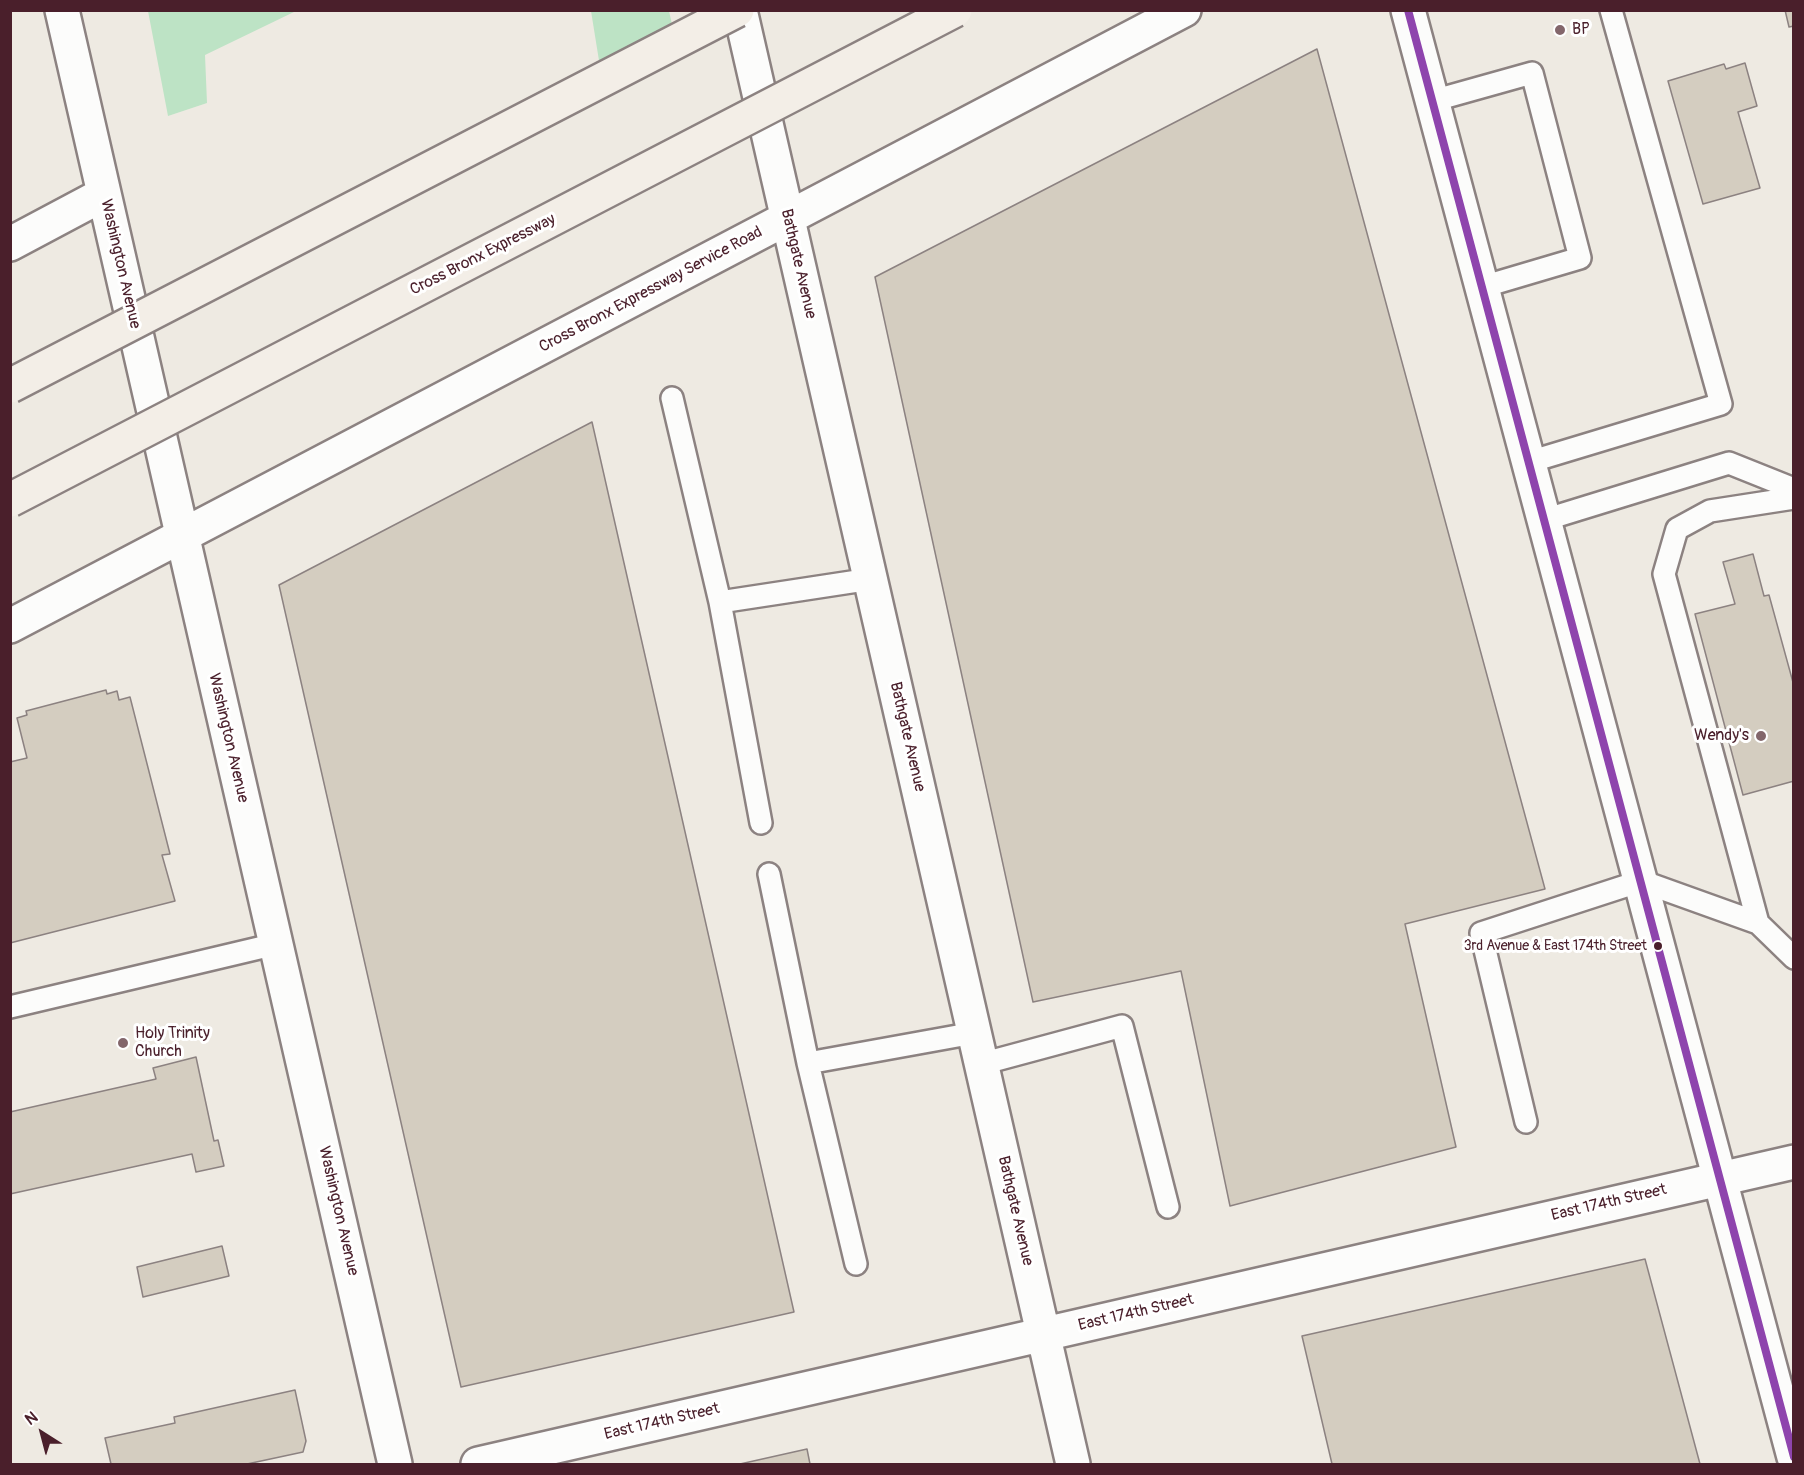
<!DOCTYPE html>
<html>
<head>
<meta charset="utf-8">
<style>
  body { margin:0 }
  #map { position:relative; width:1804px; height:1475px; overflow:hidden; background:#eeeae2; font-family:Pangolin,sans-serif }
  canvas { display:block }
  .frame { position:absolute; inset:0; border:12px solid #4a1f2b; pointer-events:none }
  .north { position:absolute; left:12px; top:1403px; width:60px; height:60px; -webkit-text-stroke:4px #fff; paint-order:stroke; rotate:324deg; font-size:16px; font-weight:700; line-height:24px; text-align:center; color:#4a1f2b }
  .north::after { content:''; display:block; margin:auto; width:21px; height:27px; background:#4a1f2b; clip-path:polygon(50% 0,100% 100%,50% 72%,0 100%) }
</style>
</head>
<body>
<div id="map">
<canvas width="1804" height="1475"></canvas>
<div class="frame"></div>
<div class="north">N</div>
</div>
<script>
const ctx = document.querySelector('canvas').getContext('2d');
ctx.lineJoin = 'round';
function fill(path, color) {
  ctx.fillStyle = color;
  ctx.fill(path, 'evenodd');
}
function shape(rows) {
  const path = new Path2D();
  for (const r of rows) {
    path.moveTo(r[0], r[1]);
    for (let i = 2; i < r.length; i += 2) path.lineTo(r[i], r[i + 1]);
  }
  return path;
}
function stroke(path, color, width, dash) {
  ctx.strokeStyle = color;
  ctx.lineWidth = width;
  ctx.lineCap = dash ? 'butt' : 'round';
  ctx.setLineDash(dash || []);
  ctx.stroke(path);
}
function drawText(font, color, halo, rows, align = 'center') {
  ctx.font = font + ' Pangolin,sans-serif';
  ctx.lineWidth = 6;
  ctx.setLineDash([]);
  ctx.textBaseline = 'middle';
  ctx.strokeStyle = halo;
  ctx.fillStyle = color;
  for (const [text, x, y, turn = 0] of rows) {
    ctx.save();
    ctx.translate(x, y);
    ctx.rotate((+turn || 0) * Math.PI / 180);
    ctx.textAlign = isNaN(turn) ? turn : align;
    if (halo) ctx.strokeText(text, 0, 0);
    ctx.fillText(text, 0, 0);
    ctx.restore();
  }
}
const green = shape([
  [148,11,148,10,296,11,205,55,207,103,168,116],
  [591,11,669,11,676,42,601,73]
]);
const building = shape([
  [1785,10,1794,10,1794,26,1789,27,1785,10],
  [1317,49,1545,889,1405,924,1456,1147,1230,1206,1181,971,1033,1002,875,277,1317,49],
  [1745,63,1757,106,1738,112,1760,188,1703,204,1668,81,1724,64,1726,69,1745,63],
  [592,422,794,1312,461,1387,279,585,592,422],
  [1753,554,1764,596,1769,595,1794,686,1794,781,1743,795,1695,614,1735,604,1723,562,1753,554],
  [106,690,107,694,117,691,119,700,130,697,170,854,162,855,175,901,10,943,10,762,27,758,17,718,27,715,26,711,106,690],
  [196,1057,214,1141,218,1140,224,1166,196,1172,192,1154,10,1194,10,1112,156,1079,153,1068,196,1057],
  [222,1246,229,1276,143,1297,137,1267,222,1246],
  [1645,1259,1700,1464,1332,1464,1302,1336,1645,1259],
  [295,1390,306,1441,303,1452,247,1464,111,1464,105,1438,175,1423,174,1417,295,1390],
  [807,1449,810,1464,740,1464,807,1449]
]);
const service = shape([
  [1432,101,1532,73,1580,258,1482,287],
  [672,398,720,602],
  [1529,462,1721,404,1611,10],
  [1544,520,1729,463,1794,489],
  [761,823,720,602,871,579],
  [769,874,808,1063,974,1033],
  [1758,923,1664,574,1677,529,1710,511,1794,498],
  [10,1007,276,944],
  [808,1063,856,1264],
  [981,1064,1122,1026,1168,1207],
  [1526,1122,1481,933,1641,881,1758,923,1794,958]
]);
const minor = shape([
  [62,10,395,1464],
  [740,10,1073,1464],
  [10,244,104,194],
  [10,626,1184,10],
  [478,1464,1794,1162]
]);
const secondary = shape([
  [1408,10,1794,1457]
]);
const motorwayBridge = shape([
  [10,386,737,10],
  [10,500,955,10]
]);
const bus1 = shape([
  [1408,10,1794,1457]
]);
const markers = [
  [1560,30,6,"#83666b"],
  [1761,736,6,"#83666b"],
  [1658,946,5,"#4a1f2b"],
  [123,1043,6,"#83666b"]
];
const busNames = [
  ["3rd Avenue & East 174th Street",1647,946]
];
const poiNames = [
  ["BP",1572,30],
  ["Wendy's",1749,736,"right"],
  ["Holy Trinity",135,1034],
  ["Church",135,1052]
];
const streetNames = [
  ["Cross Bronx Expressway",483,255,-27],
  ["Washington Avenue",120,264,77],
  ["Bathgate Avenue",798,264,77],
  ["Cross Bronx Expressway Service Road",651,290,-28],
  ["Bathgate Avenue",907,737,77],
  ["Washington Avenue",228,738,77],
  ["East 174th Street",1609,1203,-13],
  ["Washington Avenue",338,1211,77],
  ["Bathgate Avenue",1015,1211,77],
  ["East 174th Street",1136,1313,-13],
  ["East 174th Street",662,1422,-13]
];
fill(green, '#bde3c5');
fill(building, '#d4cdc0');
stroke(building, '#8c8281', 1.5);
stroke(service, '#8c8281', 26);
stroke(minor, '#8c8281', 38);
stroke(secondary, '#8c8281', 38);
stroke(service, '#fcfcfb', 21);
stroke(minor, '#fcfcfb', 33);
stroke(secondary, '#fcfcfb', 33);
stroke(motorwayBridge, '#8c8281', 38, []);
stroke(motorwayBridge, '#f3eee7', 33);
stroke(bus1, '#8e44ad', 8);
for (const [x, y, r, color] of markers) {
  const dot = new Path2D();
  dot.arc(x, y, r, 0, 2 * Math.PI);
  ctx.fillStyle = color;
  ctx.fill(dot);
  stroke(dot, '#fff', 2);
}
drawText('14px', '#4a1f2b', '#fff', busNames, 'right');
drawText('16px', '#4a1f2b', '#fff', poiNames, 'left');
drawText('16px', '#4a1f2b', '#fff', streetNames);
</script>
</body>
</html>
